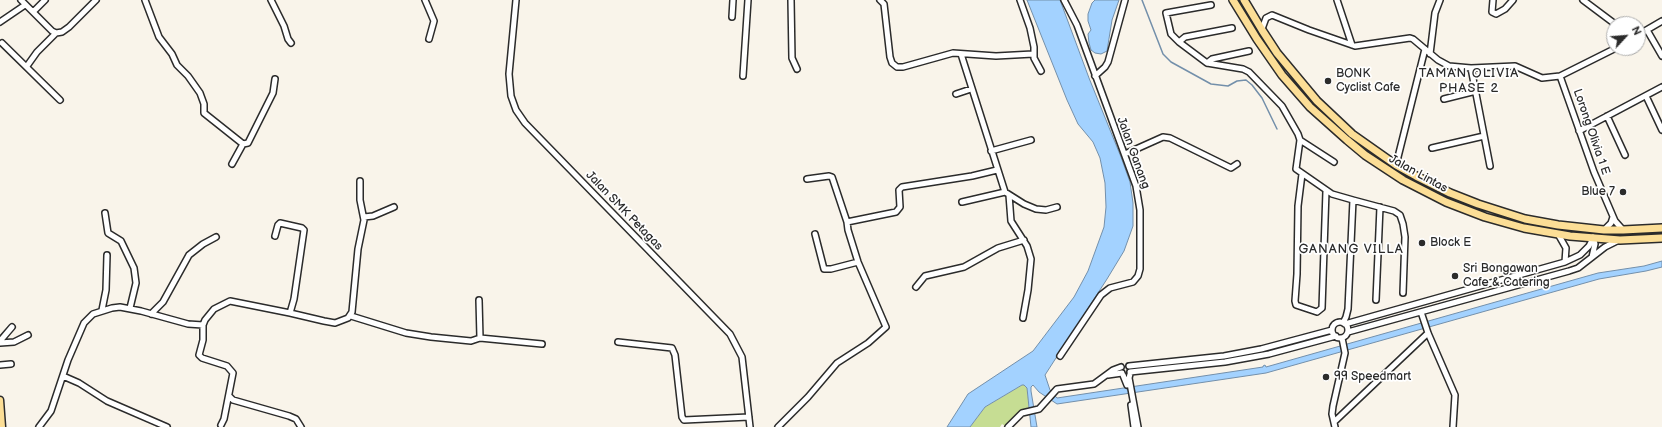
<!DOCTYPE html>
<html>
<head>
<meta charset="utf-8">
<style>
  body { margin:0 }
  #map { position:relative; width:1662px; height:427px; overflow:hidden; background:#f9f4ea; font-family:"Balsamiq Sans",sans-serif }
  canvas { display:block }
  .north { position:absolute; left:1606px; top:16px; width:40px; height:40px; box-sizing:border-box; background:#fff; border:1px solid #aaa; border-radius:50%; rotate:64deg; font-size:11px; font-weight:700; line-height:16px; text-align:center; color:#2b2b2b }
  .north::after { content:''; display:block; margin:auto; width:14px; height:18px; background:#2b2b2b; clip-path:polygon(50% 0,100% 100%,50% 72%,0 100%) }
</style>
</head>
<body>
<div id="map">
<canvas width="1662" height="427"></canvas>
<div class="north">N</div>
</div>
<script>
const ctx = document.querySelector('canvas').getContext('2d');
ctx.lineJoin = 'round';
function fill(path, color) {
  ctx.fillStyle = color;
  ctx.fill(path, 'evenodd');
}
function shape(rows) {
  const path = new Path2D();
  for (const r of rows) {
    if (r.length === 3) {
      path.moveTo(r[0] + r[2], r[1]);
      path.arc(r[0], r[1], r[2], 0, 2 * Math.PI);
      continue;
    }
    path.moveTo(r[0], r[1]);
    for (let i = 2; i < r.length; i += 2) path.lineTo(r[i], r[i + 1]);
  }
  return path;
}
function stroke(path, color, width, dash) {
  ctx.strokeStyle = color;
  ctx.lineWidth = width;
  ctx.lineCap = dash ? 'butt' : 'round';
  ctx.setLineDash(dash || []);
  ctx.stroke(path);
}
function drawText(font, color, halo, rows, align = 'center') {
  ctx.font = font + ' "Balsamiq Sans",sans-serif';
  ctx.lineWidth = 3.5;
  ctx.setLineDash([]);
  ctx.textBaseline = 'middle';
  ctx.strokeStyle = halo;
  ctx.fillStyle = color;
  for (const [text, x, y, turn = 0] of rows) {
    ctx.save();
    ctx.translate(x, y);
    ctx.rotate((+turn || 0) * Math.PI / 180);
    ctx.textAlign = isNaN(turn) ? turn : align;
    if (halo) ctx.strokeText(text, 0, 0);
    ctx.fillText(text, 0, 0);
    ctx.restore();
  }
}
const green = shape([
  [1022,385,1024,385,1027,388,1029,407,1020,411,1005,426,1002,424,1000,427,970,427,985,407]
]);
const water = shape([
  [1027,0,1060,0,1089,78,1121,157,1130,182,1133,203,1133,226,1124,251,1107,279,1045,375,1050,390,1057,398,1263,367,1263,366,1265,365,1266,367,1598,273,1644,266,1662,261,1662,267,1646,271,1599,279,1266,373,1057,404,1039,392,1033,385,1031,387,1031,391,1037,427,1031,427,1027,388,1024,385,1022,385,985,407,970,427,947,427,968,394,1033,351,1074,297,1088,271,1104,227,1106,207,1105,183,1100,158,1093,142,1078,124,1067,100,1027,0],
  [1095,0,1119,0,1112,20,1107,51,1101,54,1095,53,1091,50,1089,43,1088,34,1091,30,1088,21,1088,14,1092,3,1095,0]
]);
const stream = shape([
  [1142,0,1163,54,1171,62,1211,84,1228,86,1237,81,1246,80,1252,85,1262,98,1277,129]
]);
const minor = shape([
  [21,0,52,31,56,33,62,32,69,27,96,0],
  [145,0,159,37,172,54,177,65,188,76,200,93,204,104,204,113,243,144,248,143,273,93,275,79],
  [271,0,284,26,288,39,291,43],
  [425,0,434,21,429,39],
  [516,0,509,74,511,96,516,110,525,123,730,334,742,357,750,427],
  [791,0,792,58,797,69],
  [880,0,884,4,890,57,892,63,897,67,903,67,953,53,996,56,1033,54],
  [1020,0,1030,28,1034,47,1034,58,1041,71],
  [1337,0,1352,45],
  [1493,0,1492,12,1496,14,1505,9,1513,0],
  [1583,0,1615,24],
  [1211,5,1166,13,1171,34,1179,42,1207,63,1243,69,1249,72,1282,106,1298,134,1300,140,1296,169,1332,194,1353,200,1348,309,1346,317,1343,323],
  [33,12,45,0],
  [732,17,733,0],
  [0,22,25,5],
  [1262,29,1266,18,1272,15,1309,30,1355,46,1410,38,1413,39,1438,60,1449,66,1471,68,1515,66,1542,78,1560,76,1616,48],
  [1647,30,1662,56],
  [1638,35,1662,21],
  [1179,42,1185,37,1232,28],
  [2,43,60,100],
  [961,54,1005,192,1024,204,1036,209,1046,210,1057,207],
  [1430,54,1435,13,1440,0],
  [1207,63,1212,59,1249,51],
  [27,66,37,52,56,33],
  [1471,68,1490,166],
  [743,76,748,0],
  [1095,76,1105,67,1108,62,1125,0],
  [1560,76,1594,172,1615,221,1623,230],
  [956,94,971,89],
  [1646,96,1662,130],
  [1444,99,1476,91],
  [1607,116,1625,155],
  [1579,131,1662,87],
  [1300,140,1334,162],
  [1432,148,1484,136],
  [991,151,1031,140],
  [1125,154,1163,137,1170,138,1231,168,1237,164],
  [232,164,243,144],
  [1396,165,1425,49],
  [1302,174,1298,206,1297,274,1295,301,1296,305,1317,312,1322,308,1326,191],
  [1009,195,1011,221,1027,246,1031,259,1028,290,1023,318],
  [1353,200,1394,211,1400,215,1403,224,1405,237,1403,293],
  [962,202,1005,192],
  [105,213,108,233,121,241,134,268,136,283,130,308],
  [364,217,373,216,394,207],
  [847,222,896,212,900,207,899,190,902,187,972,176,997,170],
  [1604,230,1611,223,1613,217],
  [815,234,824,269,831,269,858,262],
  [275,236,278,225,280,223,302,228,304,230,294,299,290,313],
  [1592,257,1595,244,1593,237],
  [1565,262,1580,255,1589,246,1593,238],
  [916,287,925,276,964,267,998,248,1024,240],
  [479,300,480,338],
  [1376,300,1380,207],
  [102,310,106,290,107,255],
  [1421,312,1428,333,1455,395,1453,427],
  [151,314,163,302,189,255,203,244,216,237],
  [351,316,406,333,431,337,471,341,480,338,542,344],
  [1340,330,8],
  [1345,324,1565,262,1566,248,1558,234],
  [1348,332,1569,271,1578,268,1605,247,1619,240],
  [0,341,12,327],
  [618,342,672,348,675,355,682,417,684,420,749,417],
  [0,343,14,342,28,335],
  [1060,356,1101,295,1110,288,1133,282,1138,276,1140,269,1140,210,1136,186,1077,25,1064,0],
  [0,365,11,364],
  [1129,366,1224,356,1261,349,1332,330],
  [1130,372,1225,362,1269,354,1336,336],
  [1130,374,1129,378,1138,427],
  [1108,375,1122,373],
  [1123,375,1127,385],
  [63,376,79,383,107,401,167,427],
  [229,396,233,400,289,416,296,419,301,427],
  [1131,405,1134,427],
  [1334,422,1428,333],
  [221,425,224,419,233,373,227,366,202,358,199,355,203,340,203,325,205,320,214,309,230,301,290,313,324,321,335,323,348,318,352,312,358,249,364,220,360,200,360,181],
  [39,427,51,411,68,360,84,323,93,314,112,308,120,307,141,311,188,324,203,325],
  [778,427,808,397,837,363,868,343,886,327,858,262,848,230,847,222,832,177,829,176,807,179],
  [1008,427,1022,413,1039,409,1057,389,1094,384,1113,370,1121,367],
  [1335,427,1332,414,1333,406,1345,353,1342,338]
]);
const major = shape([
  [0,400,2,427]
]);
const highway = shape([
  [1233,0,1257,39,1282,75,1310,107,1347,140,1365,155,1403,180,1446,202,1485,217,1524,228,1570,236,1620,240,1662,238],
  [1244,0,1262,30,1277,53,1317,101,1352,134,1396,165,1416,176,1450,193,1478,204,1525,219,1558,225,1604,230,1623,230,1662,228]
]);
const markers = [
  [1328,81,4,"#2b2b2b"],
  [1623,192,4,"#2b2b2b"],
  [1422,243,4,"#2b2b2b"],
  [1455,276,4,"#2b2b2b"],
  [1326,377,4,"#2b2b2b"]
];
const poiNames = [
  ["BONK",1336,74],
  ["Cyclist Cafe",1336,88],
  ["Blue 7",1615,192,"right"],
  ["Block E",1430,243],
  ["Sri Bongawan",1463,269],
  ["Cafe & Catering",1463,283],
  ["99 Speedmart",1334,377]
];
const streetNames = [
  ["Lorong Olivia 1 E",1591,132,71],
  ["Jalan Ganang",1133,153,70],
  ["Jalan Lintas",1418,174,29],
  ["Jalan SMK Petagas",624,211,46]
];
const neighbourhoodNames = [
  ["TAMAN OLIVIA",1469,74],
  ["PHASE 2",1469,89],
  ["GANANG VILLA",1351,250]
];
fill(green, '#c6dd93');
fill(water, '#a3d2ff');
stroke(water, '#738faa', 1);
stroke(stream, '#738faa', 1.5);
stroke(minor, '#2b2b2b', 8);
stroke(major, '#2b2b2b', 9);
stroke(highway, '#2b2b2b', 10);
stroke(minor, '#fff', 5);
stroke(major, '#fcde96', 6);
stroke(highway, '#fcde96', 7);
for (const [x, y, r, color] of markers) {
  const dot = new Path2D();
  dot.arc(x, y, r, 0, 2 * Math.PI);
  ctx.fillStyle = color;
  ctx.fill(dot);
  stroke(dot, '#fff', 1.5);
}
drawText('12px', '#2b2b2b', '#fff', poiNames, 'left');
drawText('12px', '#2b2b2b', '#fff', streetNames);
ctx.letterSpacing = '1px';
drawText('13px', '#2b2b2b', '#fff', neighbourhoodNames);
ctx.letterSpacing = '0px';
</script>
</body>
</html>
